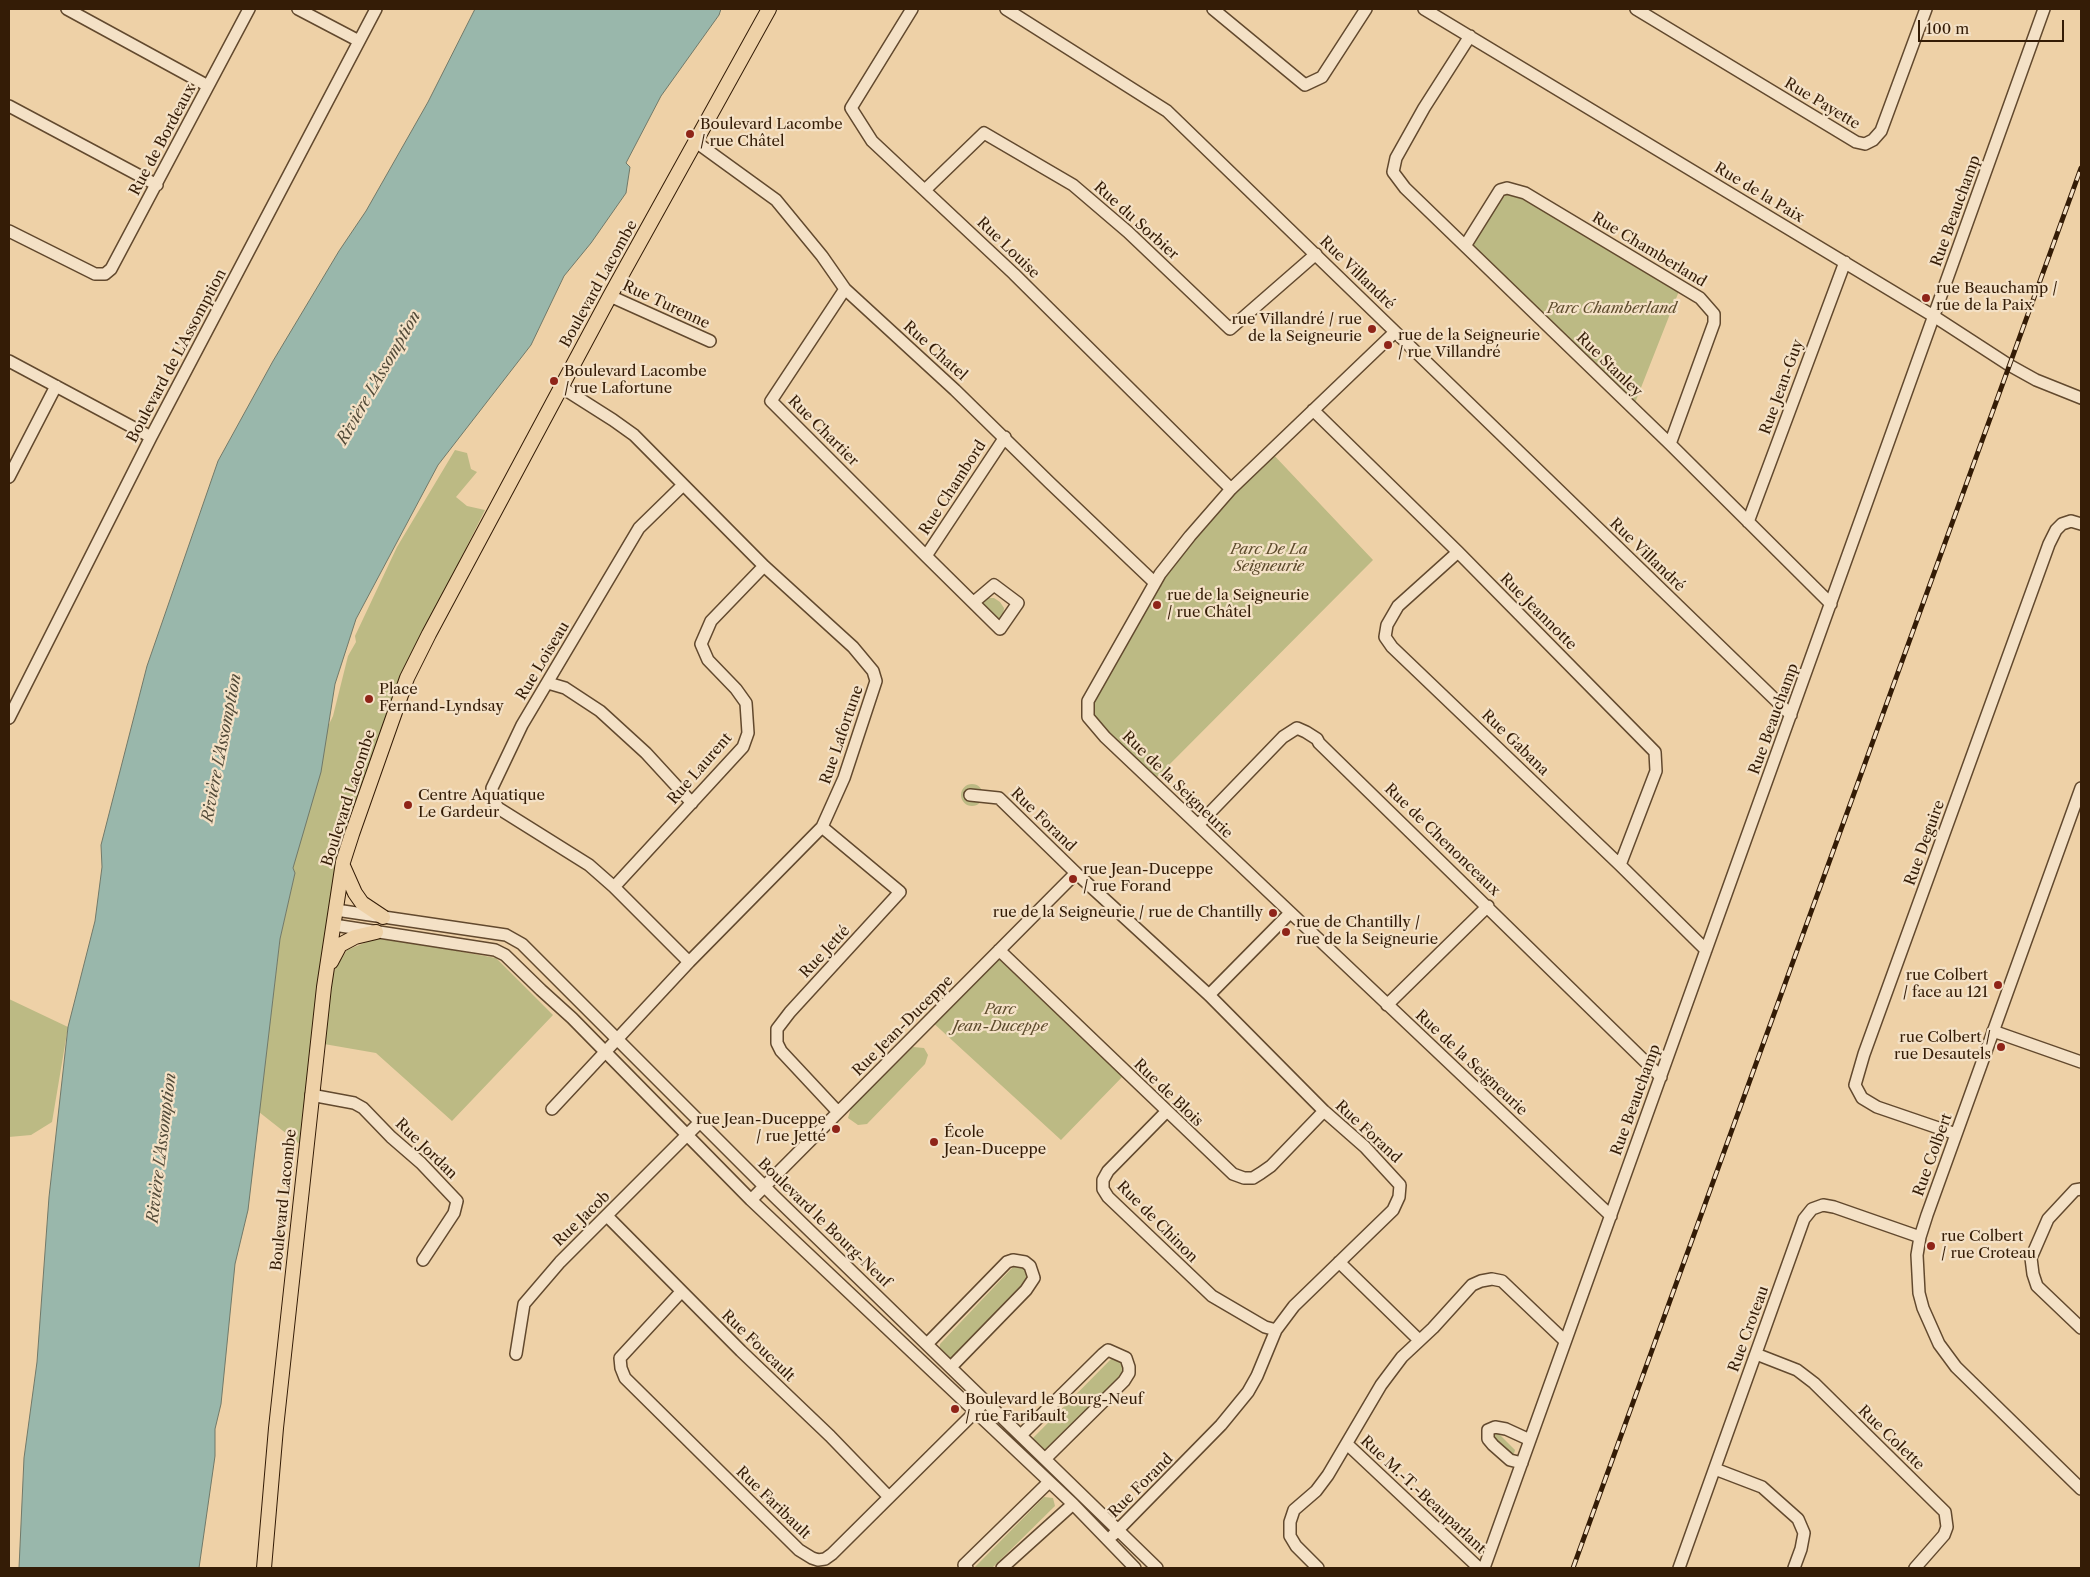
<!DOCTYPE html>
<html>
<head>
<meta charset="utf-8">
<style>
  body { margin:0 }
  #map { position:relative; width:2090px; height:1577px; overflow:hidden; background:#eed1a7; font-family:"Libre Caslon Text",serif }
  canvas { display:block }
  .frame { position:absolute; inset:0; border:10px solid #341c06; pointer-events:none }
  .scale { position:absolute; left:1918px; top:20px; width:146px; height:22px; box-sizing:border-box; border:2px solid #341c06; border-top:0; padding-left:6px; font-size:15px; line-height:18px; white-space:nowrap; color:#341c06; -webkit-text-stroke:4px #f4e1c6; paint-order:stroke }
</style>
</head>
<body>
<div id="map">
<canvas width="2090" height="1577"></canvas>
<div class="frame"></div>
<div class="scale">100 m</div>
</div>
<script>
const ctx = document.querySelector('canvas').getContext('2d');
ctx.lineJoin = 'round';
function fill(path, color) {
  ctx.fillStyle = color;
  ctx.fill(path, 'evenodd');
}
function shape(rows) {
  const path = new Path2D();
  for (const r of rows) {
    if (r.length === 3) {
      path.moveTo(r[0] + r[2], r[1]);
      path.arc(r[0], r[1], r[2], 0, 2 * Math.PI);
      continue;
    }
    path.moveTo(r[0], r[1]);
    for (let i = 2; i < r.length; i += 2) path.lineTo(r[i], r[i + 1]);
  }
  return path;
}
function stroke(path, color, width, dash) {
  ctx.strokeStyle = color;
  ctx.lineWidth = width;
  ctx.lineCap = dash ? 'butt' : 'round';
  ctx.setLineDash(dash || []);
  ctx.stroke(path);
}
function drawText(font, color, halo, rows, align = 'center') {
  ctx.font = font + ' "Libre Caslon Text",serif';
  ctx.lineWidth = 4.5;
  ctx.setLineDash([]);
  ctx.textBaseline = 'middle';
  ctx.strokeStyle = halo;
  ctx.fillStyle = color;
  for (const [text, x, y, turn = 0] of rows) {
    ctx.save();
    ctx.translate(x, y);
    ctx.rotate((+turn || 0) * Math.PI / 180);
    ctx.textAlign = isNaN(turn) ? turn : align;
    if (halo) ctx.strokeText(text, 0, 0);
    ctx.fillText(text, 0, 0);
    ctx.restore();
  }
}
const green = shape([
  [1508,188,1681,286,1633,408,1465,245],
  [455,450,467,453,471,469,477,472,456,497,467,506,485,510,455,570,409,675,357,818,329,979,347,950,379,937,496,958,553,1015,452,1121,376,1053,324,1044,311,1153,259,1112,280,939,295,873,293,868,322,739,333,716,348,656,356,642,355,636,397,547],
  [1270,451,1373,560,1153,781,1104,737,1087,707,1162,571],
  [987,598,994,598,1000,602,1004,608,1003,616,998,620,982,603],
  [972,795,11],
  [999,950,1126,1073,1061,1140,930,1020],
  [9,999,68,1027,52,1122,31,1135,9,1137],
  [913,1047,924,1048,928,1055,925,1064,867,1124,858,1125,848,1118,851,1108],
  [1021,1266,1027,1270,1029,1276,1028,1284,954,1360,946,1359,939,1351,940,1344,1013,1267],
  [1112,1358,1120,1359,1126,1368,1120,1379,1049,1449,1042,1450,1034,1445,1033,1438],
  [1498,1433,1515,1450,1513,1457,1493,1438,1495,1434],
  [1044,1497,1053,1498,1055,1506,992,1568,974,1568]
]);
const water = shape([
  [475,9,721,9,719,15,661,96,626,163,630,167,626,193,591,243,564,276,531,345,438,465,356,619,335,684,321,772,293,868,295,873,280,939,248,1210,235,1264,221,1404,215,1429,215,1456,199,1568,19,1568,24,1458,37,1362,49,1197,68,1027,95,921,102,867,101,845,147,666,218,461,273,361,339,251,366,211,428,102,475,9]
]);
const minor = shape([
  [67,9,208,86],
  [298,9,359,41],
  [912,9,851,108,872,141,1014,274,1231,489],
  [1006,9,1167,111,1791,715],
  [1213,9,1305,85,1322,77,1366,9],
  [1424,9,1935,317,2009,365,2036,380,2081,398],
  [1636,9,1856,142,1865,144,1873,140,1881,131,1926,9],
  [1470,36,1424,108,1396,158,1393,172,1405,188,1670,444,1831,604],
  [9,106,157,185],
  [696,142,776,200,822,256,845,289,955,390,1050,483,1155,583],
  [925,190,984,133,1073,185,1128,232,1230,329,1316,254],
  [9,231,95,274,105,274,111,269,249,9],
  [1465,246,1500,190,1507,188,1525,193,1700,298,1714,314,1714,323,1670,444],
  [845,289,771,401,926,556,1000,629,1018,603,994,585,974,602],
  [610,296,710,341],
  [1395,332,1231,489,1190,536,1160,574,1088,701,1088,717,1105,737,1611,1216],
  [9,361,151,437],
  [1313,410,1458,552,1655,752,1656,771,1620,865],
  [9,477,56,386],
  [682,486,639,528,522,725,492,788,493,799,498,808,589,865,614,887,689,962],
  [1748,522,1845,262],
  [1458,552,1398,606,1387,625,1385,637,1392,647,1620,865,1706,950],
  [926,556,1005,437],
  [548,683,565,688,600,711,646,753,692,803],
  [9,718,151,437,376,9],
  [2081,788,1927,1215,1920,1237,1917,1255,1919,1293,1923,1308,1939,1344,1956,1367,2081,1489],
  [970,795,999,798,1076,873,1209,995,1324,1111,1365,1147,1400,1185,1399,1197,1393,1210,1294,1306,1276,1330,1257,1376,1248,1392,1221,1425,1113,1535],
  [1198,825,1283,737,1297,728,1306,732,1317,739,1319,743,1661,1077],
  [822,827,900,892,790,1012,777,1029,777,1043,781,1051,838,1112],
  [614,887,743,747,748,733,746,703,736,689,708,660,701,644,711,621,764,566],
  [336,910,506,935,522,944,774,1196,1157,1568],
  [334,925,495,950,505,955,541,990,572,1018,751,1200,1073,1504,1135,1568],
  [999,950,1233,1174,1244,1178,1253,1178,1261,1173,1271,1166,1324,1111],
  [1209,995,1290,913],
  [1387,1005,1488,906],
  [1993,1031,2081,1062],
  [311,1095,354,1103,363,1108,391,1137,421,1163,457,1201,454,1213,423,1260],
  [552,1109,689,962,822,827,844,778,876,681,873,671,853,647,764,566,634,435,613,420,561,387],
  [1166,1112,1108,1171,1103,1180,1103,1189,1108,1197,1212,1296,1265,1327,1276,1330],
  [1956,1134,1877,1107,1862,1098,1855,1085,1864,1054,2049,544,2056,530,2062,524,2071,521,2081,524],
  [2081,1189,2075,1190,2048,1219,2031,1258,2033,1274,2037,1286,2081,1328],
  [751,1200,1076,873],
  [607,1216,741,1351,830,1436,889,1497],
  [1339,1262,1419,1340],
  [681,1292,620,1358,621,1368,625,1378,799,1550,812,1558,818,1560,825,1559,832,1554,980,1407],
  [927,1344,1007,1262,1013,1260,1025,1262,1030,1266,1034,1278,1026,1290,951,1367],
  [516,1354,524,1304,560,1262,700,1122],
  [1756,1354,1797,1370,1814,1383,1945,1512,1947,1527,1944,1535,1915,1568],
  [1021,1435,1103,1354,1108,1350,1126,1358,1129,1367,1129,1373,1124,1381,1045,1459],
  [1347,1444,1479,1568],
  [1522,1463,1510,1460,1493,1445,1488,1439,1488,1430,1495,1427,1506,1429,1530,1440],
  [1715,1469,1762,1487,1798,1519,1804,1533,1801,1549,1794,1568],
  [967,1568,964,1565,1049,1482],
  [1002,1568,1073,1504],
  [1318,1568,1296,1546,1290,1536,1290,1522,1294,1510,1316,1491,1328,1475,1381,1385,1402,1357,1433,1328,1472,1285,1481,1281,1492,1279,1502,1281,1565,1341],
  [1484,1568,2044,9],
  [1679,1568,1804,1219,1812,1209,1823,1205,1834,1207,1920,1237]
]);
const major = shape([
  [343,866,355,893,362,903,383,917],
  [331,962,340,945,355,937,376,932],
  [264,1568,276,1428,324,987,343,862,352,834,407,678,429,634,610,296,769,9]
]);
const rail = shape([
  [1573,1568,2081,168]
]);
const markers = [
  [690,134,5,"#8f2418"],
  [1926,298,5,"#8f2418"],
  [1372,329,5,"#8f2418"],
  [1388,345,5,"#8f2418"],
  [554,381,5,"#8f2418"],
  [1157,605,5,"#8f2418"],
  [369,699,5,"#8f2418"],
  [408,805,5,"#8f2418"],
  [1073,879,5,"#8f2418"],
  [1273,913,5,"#8f2418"],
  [1286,932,5,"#8f2418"],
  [1998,985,5,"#8f2418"],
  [2001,1047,5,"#8f2418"],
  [836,1129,5,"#8f2418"],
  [934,1142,5,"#8f2418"],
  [1931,1246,5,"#8f2418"],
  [955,1409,5,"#8f2418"]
];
const streetNames = [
  ["Rue Payette",1822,104,31],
  ["Rue de Bordeaux",163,140,-62],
  ["Rue de la Paix",1759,193,31],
  ["Rue Beauchamp",1956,211,-70],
  ["Rue du Sorbier",1136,221,42],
  ["Rue Louise",1008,248,44],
  ["Rue Chamberland",1649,250,31],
  ["Rue Villandré",1357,273,44],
  ["Boulevard Lacombe",599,284,-61],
  ["Rue Turenne",666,305,25],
  ["Rue Chatel",935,351,42],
  ["Boulevard de L'Assomption",177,356,-62],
  ["Rue Stanley",1609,365,44],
  ["Rue Jean-Guy",1782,387,-70],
  ["Rue Chartier",823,431,45],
  ["Rue Chambord",953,488,-57],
  ["Rue Villandré",1647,555,44],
  ["Rue Jeannotte",1538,612,45],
  ["Rue Loiseau",543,661,-59],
  ["Rue Beauchamp",1774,719,-70],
  ["Rue Lafortune",842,735,-71],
  ["Rue Gabana",1515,743,44],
  ["Rue Laurent",700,769,-49],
  ["Rue de la Seigneurie",1177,785,44],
  ["Boulevard Lacombe",349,798,-72],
  ["Rue Forand",1043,820,44],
  ["Rue de Chenonceaux",1442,840,44],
  ["Rue Deguire",1925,843,-70],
  ["Rue Jetté",825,952,-47],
  ["Rue Jean-Duceppe",903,1026,-45],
  ["Rue de la Seigneurie",1471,1063,43],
  ["Rue de Blois",1168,1093,44],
  ["Rue Beauchamp",1636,1100,-70],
  ["Rue Forand",1368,1132,43],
  ["Rue Jordan",426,1149,44],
  ["Rue Colbert",1933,1155,-70],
  ["Boulevard Lacombe",284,1200,-84],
  ["Rue Jacob",582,1219,-44],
  ["Rue de Chinon",1157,1222,45],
  ["Boulevard le Bourg-Neuf",824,1223,44],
  ["Rue Croteau",1749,1329,-70],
  ["Rue Foucault",758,1346,44],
  ["Rue Colette",1891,1438,44],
  ["Rue Forand",1141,1486,-45],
  ["Rue M.-T.-Beauparlant",1423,1495,43],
  ["Rue Faribault",773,1503,44]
];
const poiNames = [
  ["Boulevard Lacombe",700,125],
  ["/ rue Châtel",700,142],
  ["rue Beauchamp /",1936,289],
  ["rue de la Paix",1936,306],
  ["rue Villandré / rue",1362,320,"right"],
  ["de la Seigneurie",1362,337,"right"],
  ["rue de la Seigneurie",1398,336],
  ["/ rue Villandré",1398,353],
  ["Boulevard Lacombe",564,372],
  ["/ rue Lafortune",564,389],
  ["rue de la Seigneurie",1167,596],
  ["/ rue Châtel",1167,613],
  ["Place",379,690],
  ["Fernand-Lyndsay",379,707],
  ["Centre Aquatique",418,796],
  ["Le Gardeur",418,813],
  ["rue Jean-Duceppe",1083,870],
  ["/ rue Forand",1083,887],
  ["rue de la Seigneurie / rue de Chantilly",1263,913,"right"],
  ["rue de Chantilly /",1296,923],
  ["rue de la Seigneurie",1296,940],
  ["rue Colbert",1988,976,"right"],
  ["/ face au 121",1988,993,"right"],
  ["rue Colbert /",1991,1038,"right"],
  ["rue Desautels",1991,1055,"right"],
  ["rue Jean-Duceppe",826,1120,"right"],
  ["/ rue Jetté",826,1137,"right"],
  ["École",944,1133],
  ["Jean-Duceppe",944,1150],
  ["rue Colbert",1941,1237],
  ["/ rue Croteau",1941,1254],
  ["Boulevard le Bourg-Neuf",965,1400],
  ["/ rue Faribault",965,1417]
];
const parkNames = [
  ["Parc Chamberland",1612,309],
  ["Parc De La",1269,550],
  ["Seigneurie",1269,567],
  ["Parc",1000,1010],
  ["Jean-Duceppe",1000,1027]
];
const waterNames = [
  ["Rivière L'Assomption",379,378,-60],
  ["Rivière L'Assomption",222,748,-79],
  ["Rivière L'Assomption",162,1148,-83]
];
fill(green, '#bcba84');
fill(water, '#99b7ab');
stroke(water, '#717969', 1);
stroke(minor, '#62492e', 14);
stroke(major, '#341c06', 16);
stroke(minor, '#f4e1c6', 11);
stroke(major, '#eed1a7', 14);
stroke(rail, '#341c06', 5);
stroke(rail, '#f4e1c6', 3, [9]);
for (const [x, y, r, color] of markers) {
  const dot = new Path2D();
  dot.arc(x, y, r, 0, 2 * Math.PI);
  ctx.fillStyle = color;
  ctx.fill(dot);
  stroke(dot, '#f4e1c6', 2);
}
drawText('15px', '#341c06', '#f4e1c6', streetNames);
drawText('15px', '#341c06', '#f4e1c6', poiNames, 'left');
drawText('italic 15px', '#5d4b2c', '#f4e1c6', parkNames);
drawText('italic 16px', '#524a38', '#f4e1c6', waterNames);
</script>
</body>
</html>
